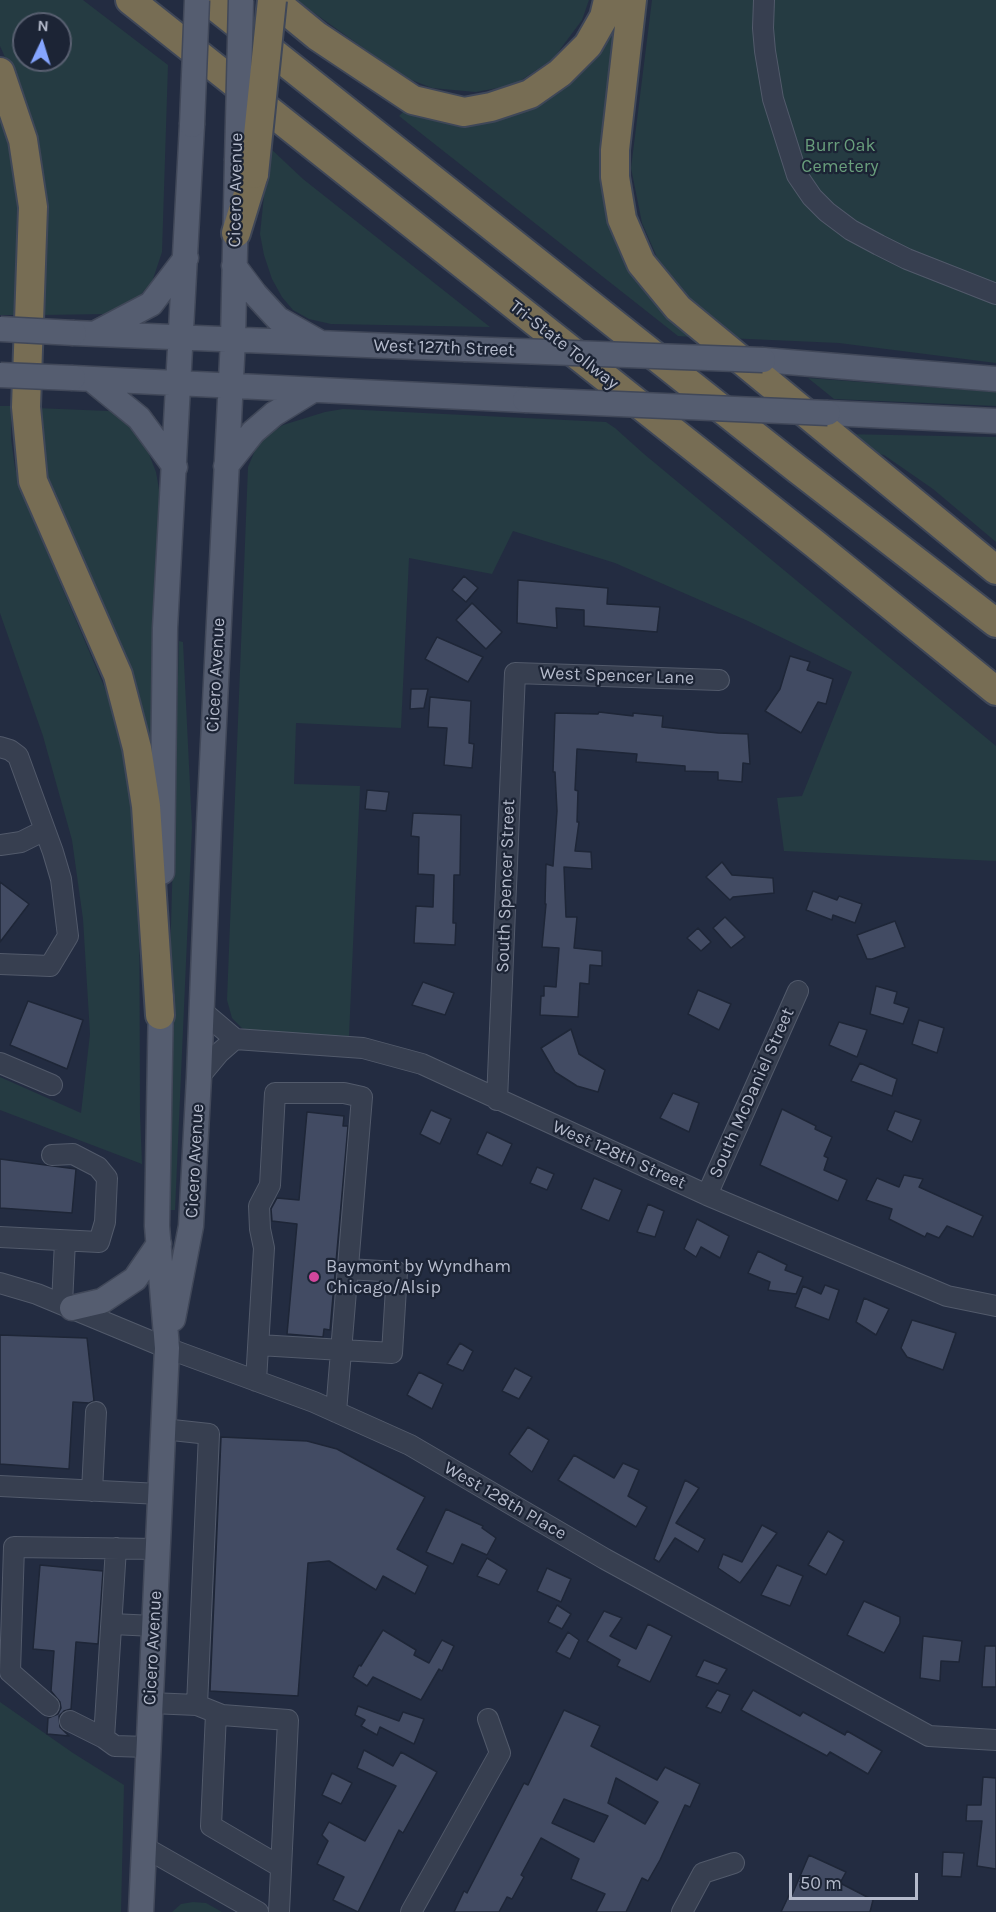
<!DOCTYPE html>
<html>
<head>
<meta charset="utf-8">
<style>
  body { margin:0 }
  #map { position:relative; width:996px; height:1912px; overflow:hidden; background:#232c41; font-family:Karla,sans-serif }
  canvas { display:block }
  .north { position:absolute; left:12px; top:12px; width:60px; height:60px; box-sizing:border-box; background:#1c2435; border:2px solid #596071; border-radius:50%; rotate:4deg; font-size:16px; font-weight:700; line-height:24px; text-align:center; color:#b4bacb }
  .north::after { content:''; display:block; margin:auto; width:21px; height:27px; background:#85a5ff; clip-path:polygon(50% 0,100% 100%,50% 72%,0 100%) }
  .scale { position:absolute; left:789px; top:1873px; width:129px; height:27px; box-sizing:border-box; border:3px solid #b4bacb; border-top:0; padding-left:8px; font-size:18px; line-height:21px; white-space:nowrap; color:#b4bacb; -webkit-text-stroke:4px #1c2435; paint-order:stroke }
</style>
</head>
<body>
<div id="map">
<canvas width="996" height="1912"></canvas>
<div class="north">N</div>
<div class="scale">50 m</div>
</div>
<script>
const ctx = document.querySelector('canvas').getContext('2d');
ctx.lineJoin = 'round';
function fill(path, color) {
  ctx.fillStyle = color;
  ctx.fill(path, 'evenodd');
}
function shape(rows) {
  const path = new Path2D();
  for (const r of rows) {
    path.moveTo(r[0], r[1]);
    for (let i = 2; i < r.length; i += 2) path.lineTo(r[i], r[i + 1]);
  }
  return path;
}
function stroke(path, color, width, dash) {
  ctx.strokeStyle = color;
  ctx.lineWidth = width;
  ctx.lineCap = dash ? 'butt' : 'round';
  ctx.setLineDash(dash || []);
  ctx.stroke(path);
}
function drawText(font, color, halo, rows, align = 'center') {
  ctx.font = font + ' Karla,sans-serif';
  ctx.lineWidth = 4.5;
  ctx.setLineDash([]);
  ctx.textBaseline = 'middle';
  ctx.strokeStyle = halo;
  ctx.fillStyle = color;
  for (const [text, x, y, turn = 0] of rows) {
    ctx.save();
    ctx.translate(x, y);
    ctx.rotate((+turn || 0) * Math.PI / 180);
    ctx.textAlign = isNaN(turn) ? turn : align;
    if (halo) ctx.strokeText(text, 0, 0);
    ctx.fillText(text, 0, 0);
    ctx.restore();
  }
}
const green = shape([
  [0,0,83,0,168,65,162,252,152,282,134,302,108,314,41,315,15,80,0,46],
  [24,24,60,24,60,60,24,60],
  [296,0,589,0,582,20,553,59,514,85,476,92,432,88,404,77],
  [652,0,996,0,996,363,839,343,726,338,696,310,663,271,642,223,631,168],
  [621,16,604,151,637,279,658,307,692,337,678,336,399,116,405,110,484,120],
  [0,112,14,162,17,206,15,315,0,315],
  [269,147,303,179,490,327,331,324,309,319,293,310,282,297,272,279,264,255,260,234],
  [808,378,996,392,996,406,834,399],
  [0,406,11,406,11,438,15,468,26,503,104,686,119,726,127,761,139,842,140,1114,142,1164,0,1110,0,1077,81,1113,90,1034,83,919,72,840,43,736,0,613],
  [35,408,109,411,121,416,135,428,147,449,156,472,160,495,154,765,42,472],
  [343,409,606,422,615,428,644,454,996,746,996,861,784,851,777,798,802,796,852,672,748,621,615,563,513,531,492,574,409,558,401,728,296,723,294,784,360,786,349,1036,254,1032,242,1028,232,1018,227,1000,248,467,256,448,266,436,283,425,325,412],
  [841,434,996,437,996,542,933,489,884,455,866,452],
  [179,641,183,642,192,827,175,1210,170,1210,165,1138],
  [0,1702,73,1753,124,1785,121,1912,0,1912],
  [193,1902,206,1903,222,1912,172,1912,181,1904]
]);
const building = shape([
  [464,576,478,588,466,602,452,590,464,576],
  [518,580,608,588,607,604,660,607,657,632,584,626,584,610,556,608,557,628,517,623,518,580],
  [472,603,502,632,486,649,456,620,472,603],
  [437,637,483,657,468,682,425,659,437,637],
  [790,656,810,662,807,670,833,679,826,704,818,702,801,733,765,711,780,689,790,656],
  [411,689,428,689,424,708,410,709,411,689],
  [430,697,471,701,469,743,474,744,472,768,444,765,447,728,428,727,430,697],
  [599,712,633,716,633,713,663,716,662,727,718,733,748,734,750,764,743,763,742,782,718,780,718,772,685,771,685,766,636,762,637,754,577,749,575,790,578,791,577,822,579,822,575,851,591,852,592,869,564,867,566,917,577,917,574,948,602,951,602,966,590,965,589,984,580,983,578,1017,540,1015,541,996,544,996,544,986,556,987,559,948,542,947,546,904,545,904,546,864,553,866,557,811,555,772,553,772,555,713,598,714,599,712],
  [367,790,389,792,386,811,365,809,367,790],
  [413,813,461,815,460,875,454,875,453,923,456,923,455,945,414,943,416,906,433,907,434,875,418,874,419,837,411,836,413,813],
  [722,862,732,875,773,878,774,893,733,897,730,900,706,877,722,862],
  [0,882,29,904,0,942,0,882],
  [813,891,837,900,839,896,862,904,855,923,833,915,832,920,806,910,813,891],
  [725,917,745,937,731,948,713,928,725,917],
  [895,921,905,947,872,959,867,959,857,935,895,921],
  [698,928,711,942,701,951,687,938,698,928],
  [423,982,454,993,445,1015,412,1005,423,982],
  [876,986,897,992,894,1003,909,1008,903,1024,870,1014,876,986],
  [698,990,731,1004,719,1030,688,1014,698,990],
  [28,1001,83,1020,67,1069,10,1045,28,1001],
  [919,1020,944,1028,937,1053,912,1044,919,1020],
  [839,1022,867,1030,857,1057,829,1045,839,1022],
  [571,1029,579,1054,605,1070,598,1092,577,1086,555,1072,541,1048,571,1029],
  [860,1063,897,1079,892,1096,851,1081,860,1063],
  [673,1093,699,1103,689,1132,660,1118,673,1093],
  [782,1109,816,1126,815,1129,832,1137,824,1156,828,1158,824,1170,847,1180,838,1201,760,1165,782,1109],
  [431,1110,451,1119,440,1144,420,1134,431,1110],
  [895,1111,921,1120,912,1142,887,1130,895,1111],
  [307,1112,344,1116,343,1126,348,1126,330,1330,324,1329,323,1337,287,1334,297,1224,272,1221,271,1209,277,1198,299,1200,307,1112],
  [487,1132,512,1144,502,1166,477,1154,487,1132],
  [0,1159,76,1169,72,1213,0,1208,0,1159],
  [537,1167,554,1174,547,1190,530,1183,537,1167],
  [904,1175,923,1179,919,1187,983,1216,973,1237,947,1226,939,1238,927,1233,925,1237,889,1219,892,1209,866,1200,877,1178,899,1187,904,1175],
  [594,1178,622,1190,609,1221,581,1209,594,1178],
  [648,1204,664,1211,655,1237,637,1232,648,1204],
  [697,1219,729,1236,720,1258,701,1247,696,1257,684,1249,697,1219],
  [758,1251,787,1265,785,1270,803,1277,796,1294,768,1290,770,1282,748,1273,758,1251],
  [825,1285,839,1290,829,1320,795,1307,803,1286,821,1294,825,1285],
  [864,1298,889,1309,876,1335,856,1322,864,1298],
  [912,1320,956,1333,943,1370,907,1357,901,1348,912,1320],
  [0,1335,87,1338,94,1401,89,1403,73,1402,69,1469,0,1464,0,1335],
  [460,1343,473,1351,463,1371,447,1364,460,1343],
  [515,1368,532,1377,519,1399,502,1391,515,1368],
  [419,1372,443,1384,432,1409,407,1395,419,1372],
  [528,1427,549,1440,532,1472,509,1454,528,1427],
  [221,1437,307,1441,337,1449,425,1497,397,1549,428,1566,415,1594,383,1576,376,1590,329,1561,308,1563,298,1696,210,1691,221,1437],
  [574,1455,614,1478,623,1463,639,1470,628,1496,647,1507,636,1527,558,1480,574,1455],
  [685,1480,699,1488,676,1523,705,1539,698,1552,675,1538,659,1562,654,1559,685,1480],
  [446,1509,483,1526,482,1528,496,1538,487,1555,462,1544,453,1564,426,1552,446,1509],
  [762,1525,777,1533,740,1583,718,1568,723,1554,742,1562,762,1525],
  [828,1531,844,1541,826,1575,808,1565,828,1531],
  [487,1558,507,1570,499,1585,477,1576,487,1558],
  [40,1565,103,1571,98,1644,76,1642,71,1709,64,1711,59,1716,60,1727,69,1736,47,1734,48,1718,58,1714,61,1708,60,1702,51,1691,54,1651,33,1649,40,1565],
  [777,1565,803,1576,790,1606,761,1595,777,1565],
  [547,1568,571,1579,561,1602,537,1591,547,1568],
  [864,1601,900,1617,900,1623,884,1653,847,1635,864,1601],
  [557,1605,571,1614,562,1629,548,1622,557,1605],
  [604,1611,622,1618,610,1636,636,1649,648,1624,672,1636,650,1682,617,1666,620,1660,587,1641,604,1611],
  [383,1630,416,1650,414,1655,429,1663,442,1640,454,1646,442,1671,439,1669,421,1700,373,1677,367,1686,353,1677,359,1665,361,1666,383,1630],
  [568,1632,579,1640,570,1659,556,1652,568,1632],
  [923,1636,962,1641,959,1662,941,1661,940,1681,920,1678,923,1636],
  [985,1646,996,1646,996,1687,982,1687,985,1646],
  [704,1660,727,1669,718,1684,696,1676,704,1660],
  [717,1690,730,1695,721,1713,706,1707,717,1690],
  [753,1690,800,1716,803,1712,845,1735,847,1731,882,1751,868,1774,830,1752,827,1756,741,1710,753,1690],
  [358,1706,399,1721,403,1712,424,1719,414,1744,380,1727,377,1735,361,1726,365,1720,355,1715,358,1706],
  [564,1710,600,1726,591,1746,657,1780,665,1767,700,1784,690,1807,685,1805,660,1860,648,1881,642,1878,626,1912,596,1912,605,1894,571,1879,579,1859,541,1838,521,1875,524,1877,512,1899,507,1897,499,1912,454,1912,464,1891,467,1893,524,1783,528,1785,564,1710],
  [616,1778,658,1802,645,1824,608,1803,616,1778],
  [564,1799,608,1816,594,1842,552,1823,564,1799],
  [364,1750,393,1766,401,1752,437,1772,403,1833,399,1830,358,1912,333,1900,344,1877,317,1864,328,1841,322,1835,329,1822,365,1841,396,1786,357,1768,364,1750],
  [332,1773,352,1783,341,1804,322,1795,332,1773],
  [983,1777,996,1778,996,1869,977,1866,982,1821,966,1821,967,1805,981,1805,983,1777],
  [943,1852,964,1853,961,1877,942,1876,943,1852],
  [809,1855,846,1872,840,1883,873,1900,870,1912,781,1912,790,1893,792,1895,809,1855]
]);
const minor = shape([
  [764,0,763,28,765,51,773,99,797,175,812,197,827,212,851,230,879,245,907,259,996,294],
  [0,747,10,750,18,756,53,852,61,879,68,936,50,966,0,964],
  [0,845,21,842,45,830],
  [202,1011,235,1039,363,1048,422,1064,707,1195,947,1296,996,1306],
  [0,1063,52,1085],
  [199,1077,219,1053,235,1039],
  [497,1100,515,673,719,680],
  [707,1195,798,991],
  [0,1237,99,1242,105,1222,107,1178,98,1167,73,1154,52,1155],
  [0,1283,37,1294,167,1348,314,1402,410,1445,605,1559,929,1736,996,1740],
  [62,1304,65,1241],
  [259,1345,392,1353,397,1272,348,1269],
  [256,1381,264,1248,260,1229,259,1206,270,1185,275,1093,344,1093,362,1097,336,1412],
  [0,1486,160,1494],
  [92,1491,96,1412],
  [112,1624,154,1626],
  [151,1703,197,1705,209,1434,163,1429],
  [197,1705,222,1715,288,1720,279,1912],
  [49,1706,10,1672,14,1547,158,1549],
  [216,1713,211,1826,281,1867],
  [70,1721,104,1738,115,1746,148,1747],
  [104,1738,116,1548],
  [144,1847,258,1912],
  [411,1912,500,1753,488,1719],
  [682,1912,703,1873,734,1863]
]);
const major = shape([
  [234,266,255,294,278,319,317,341],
  [74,333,464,349],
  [96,333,151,304,186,258],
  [763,360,996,379],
  [73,378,525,400],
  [91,379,139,418,175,467],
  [828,413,996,421],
  [226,466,253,432,274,414,313,390],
  [162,872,165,628,192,125],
  [72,1308,102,1301,135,1279,159,1244],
  [173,1319,191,1226,199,1077,209,824,233,339,237,161],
  [141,1912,167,1348,157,1226,161,997]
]);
const highway = shape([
  [130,0,815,544,996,691],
  [207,0,796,468,996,623],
  [273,0,317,36,413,100,464,112,491,107,530,94,560,73,588,45,604,17,608,0],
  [632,0,615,150,615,177,622,219,641,263,678,308,996,570],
  [0,72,23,140,33,207,26,407,33,481,118,675,137,748,146,806,160,1015],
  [236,233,254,174]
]);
const majorBridge = shape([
  [192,125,197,0],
  [237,161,241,0],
  [0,329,74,333],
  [464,349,763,360],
  [0,375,73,378],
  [525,400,828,413]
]);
const highwayBridge = shape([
  [254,174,272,0]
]);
const markers = [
  [314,1277,6,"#d1479c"]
];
const parkNames = [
  ["Burr Oak",840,146],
  ["Cemetery",840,167]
];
const streetNames = [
  ["Cicero Avenue",236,190,-89],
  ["Tri-State Tollway",564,345,38],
  ["West 127th Street",444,348,2],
  ["Cicero Avenue",216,675,-87],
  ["West Spencer Lane",617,676,2],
  ["South Spencer Street",506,886,-88],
  ["South McDaniel Street",752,1093,-66],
  ["West 128th Street",619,1155,24],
  ["Cicero Avenue",195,1161,-87],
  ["West 128th Place",505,1501,30],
  ["Cicero Avenue",153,1648,-87]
];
const poiNames = [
  ["Baymont by Wyndham",326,1267],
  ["Chicago/Alsip",326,1288]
];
fill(green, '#253b42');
fill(building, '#424b63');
stroke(building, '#1e2637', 1.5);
stroke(minor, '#525a6b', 22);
stroke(major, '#414859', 27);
stroke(highway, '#3f4758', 32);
stroke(minor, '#373f50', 20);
stroke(major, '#555d70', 24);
stroke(highway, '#776d54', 28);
stroke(majorBridge, '#414859', 27, []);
stroke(highwayBridge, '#3f4758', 32, []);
stroke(majorBridge, '#555d70', 24);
stroke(highwayBridge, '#776d54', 28);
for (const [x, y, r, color] of markers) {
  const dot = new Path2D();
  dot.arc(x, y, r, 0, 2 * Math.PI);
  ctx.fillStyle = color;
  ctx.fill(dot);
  stroke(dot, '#1c2435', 2);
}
drawText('18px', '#699e7c', '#1c2435', parkNames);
drawText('18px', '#b4bacb', '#1c2435', streetNames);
drawText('18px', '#b4bacb', '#1c2435', poiNames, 'left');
</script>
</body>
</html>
